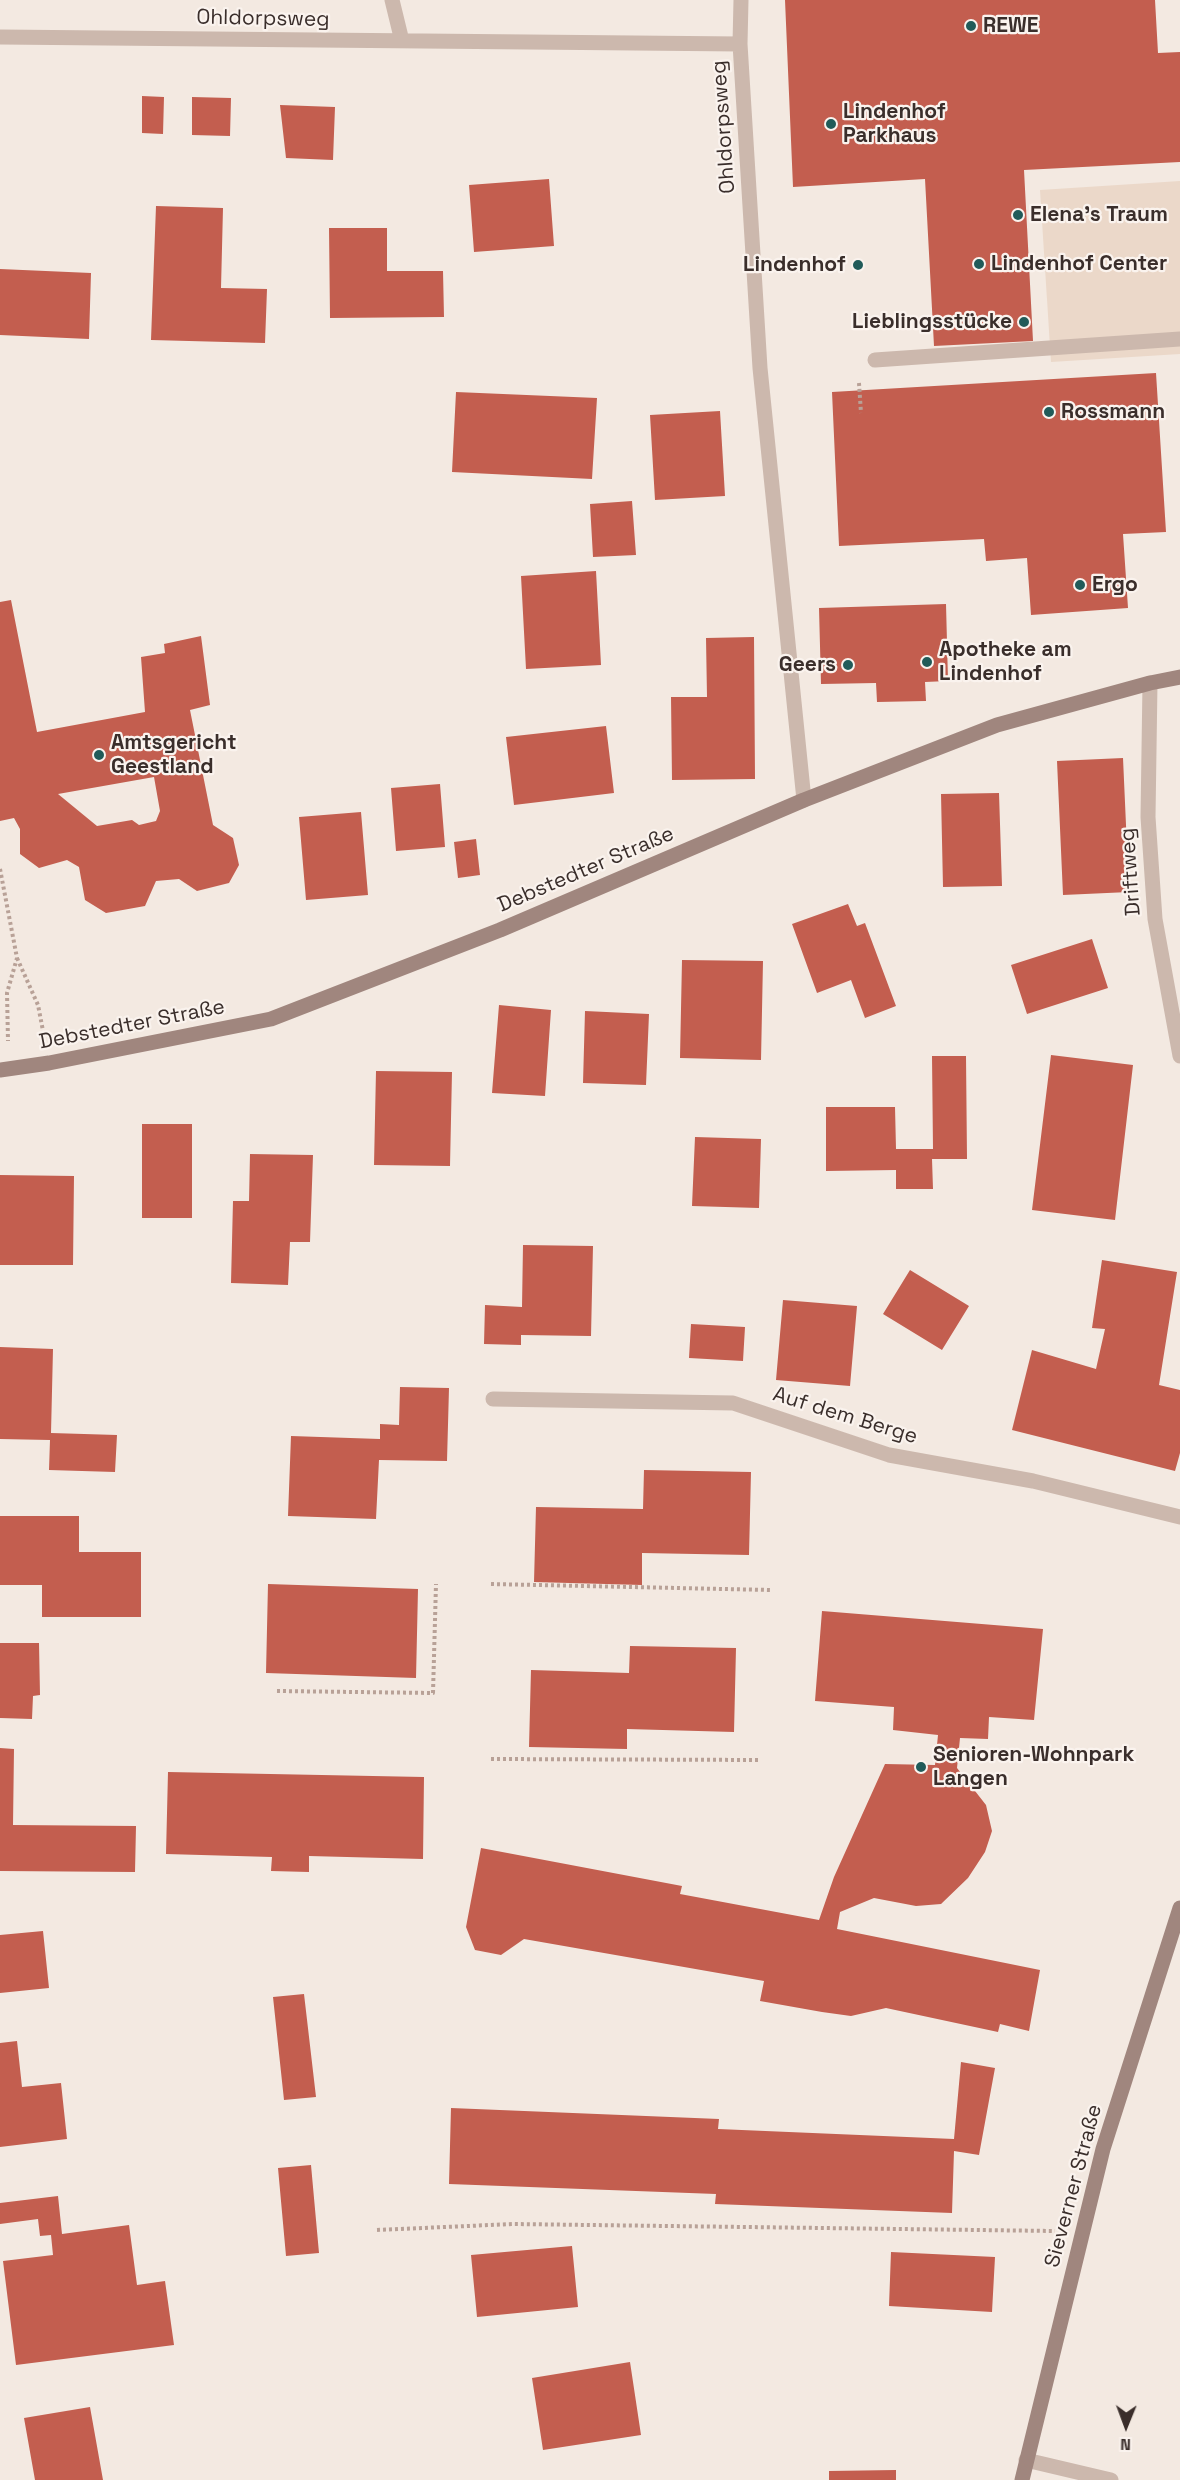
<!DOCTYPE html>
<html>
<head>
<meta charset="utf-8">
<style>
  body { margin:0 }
  #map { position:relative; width:1180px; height:2480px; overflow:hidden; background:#f3e9e1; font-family:"Space Grotesk",sans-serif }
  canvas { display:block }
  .north { position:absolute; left:1096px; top:2396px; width:60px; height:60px; -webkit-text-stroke:4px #faf3ee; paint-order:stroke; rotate:181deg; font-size:16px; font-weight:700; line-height:24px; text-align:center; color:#3a2e2b }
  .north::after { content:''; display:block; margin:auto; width:21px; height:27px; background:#3a2e2b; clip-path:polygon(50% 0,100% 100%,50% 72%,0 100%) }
</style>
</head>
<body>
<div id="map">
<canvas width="1180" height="2480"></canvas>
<div class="north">N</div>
</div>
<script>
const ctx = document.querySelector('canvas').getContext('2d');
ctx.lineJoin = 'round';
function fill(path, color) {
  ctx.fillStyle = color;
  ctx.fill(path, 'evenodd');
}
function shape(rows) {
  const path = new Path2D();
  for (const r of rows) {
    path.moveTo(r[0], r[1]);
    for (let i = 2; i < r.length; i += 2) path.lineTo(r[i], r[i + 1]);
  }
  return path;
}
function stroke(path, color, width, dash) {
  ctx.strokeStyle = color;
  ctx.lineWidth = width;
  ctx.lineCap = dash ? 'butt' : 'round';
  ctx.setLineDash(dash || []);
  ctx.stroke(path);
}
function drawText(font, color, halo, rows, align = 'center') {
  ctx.font = font + ' "Space Grotesk",sans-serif';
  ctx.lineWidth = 4.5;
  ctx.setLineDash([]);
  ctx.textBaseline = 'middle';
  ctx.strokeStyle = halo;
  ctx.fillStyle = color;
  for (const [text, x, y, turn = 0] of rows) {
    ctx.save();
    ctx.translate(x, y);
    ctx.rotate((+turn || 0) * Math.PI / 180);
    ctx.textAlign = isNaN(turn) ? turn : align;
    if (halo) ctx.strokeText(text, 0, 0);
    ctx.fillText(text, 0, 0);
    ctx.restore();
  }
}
const plaza = shape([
  [1180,181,1180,354,1051,362,1040,190]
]);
const building = shape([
  [785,0,1155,0,1158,53,1180,52,1180,162,1024,170,1033,341,934,346,925,179,793,187],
  [142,96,164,97,163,134,142,133],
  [192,97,231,98,230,136,192,135],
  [280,105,335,107,333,160,286,158],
  [549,179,554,246,474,252,469,185],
  [156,206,223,208,221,288,267,289,265,343,151,340],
  [329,228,387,228,387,271,443,271,444,317,330,318],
  [0,269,91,273,89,339,0,335],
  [1156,373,1166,532,1123,534,1128,608,1031,615,1027,558,986,561,984,539,839,546,832,392],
  [456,392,597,398,592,479,452,472],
  [720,411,725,496,655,500,650,415],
  [632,501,636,555,593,557,590,504],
  [596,571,601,665,526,669,521,576],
  [11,600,37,732,145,712,141,657,165,653,164,644,201,636,210,705,190,710,213,825,233,838,239,865,229,883,197,891,179,879,156,881,145,906,106,913,85,900,79,867,67,860,39,868,20,854,20,829,14,818,0,821,0,602],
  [154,777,160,811,156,821,139,825,132,820,97,826,58,794],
  [946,604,948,681,925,682,926,701,877,702,876,683,821,684,819,608],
  [754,637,755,779,672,780,671,697,707,697,706,638],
  [606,726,614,793,514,805,506,737],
  [1123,758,1129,892,1063,895,1057,761],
  [440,784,445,847,396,851,391,788],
  [999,793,1002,886,943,887,941,794],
  [361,812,368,895,306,900,299,817],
  [476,839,480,875,458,878,454,842],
  [848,904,857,926,865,923,896,1006,865,1018,851,980,817,993,792,924],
  [1092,939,1108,988,1027,1014,1011,965],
  [682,960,763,961,761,1060,680,1058],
  [499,1005,551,1010,545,1096,492,1093],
  [585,1011,649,1014,646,1085,583,1083],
  [1051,1055,1133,1065,1115,1220,1032,1210],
  [932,1056,966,1056,967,1159,932,1159,933,1189,896,1189,896,1170,826,1171,826,1107,895,1107,896,1149,933,1149],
  [376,1071,452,1072,450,1166,374,1165],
  [142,1124,192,1124,192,1218,142,1218],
  [695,1137,761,1139,759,1208,692,1206],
  [250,1154,313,1155,310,1242,290,1242,288,1285,231,1283,233,1201,249,1201],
  [0,1175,74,1176,73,1265,0,1265],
  [523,1245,593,1246,591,1336,521,1335,521,1345,484,1344,485,1305,522,1307],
  [1102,1260,1177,1272,1159,1385,1180,1390,1180,1453,1175,1471,1012,1430,1032,1350,1096,1369,1105,1329,1092,1328],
  [910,1270,969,1306,942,1350,883,1314],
  [783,1300,857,1306,850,1386,776,1380],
  [691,1324,745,1327,743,1361,689,1358],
  [0,1347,53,1349,51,1433,117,1435,115,1472,49,1470,50,1440,0,1439],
  [400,1387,449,1388,447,1461,379,1460,376,1519,288,1516,291,1436,380,1439,380,1424,399,1425],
  [644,1470,751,1472,749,1555,642,1553,642,1585,534,1582,536,1507,643,1509],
  [0,1516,79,1516,79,1552,141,1552,141,1617,42,1617,42,1585,0,1585],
  [268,1584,418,1589,416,1678,266,1673],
  [822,1611,1043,1629,1034,1720,989,1717,988,1739,960,1738,957,1768,986,1805,992,1831,985,1852,968,1878,941,1904,916,1906,874,1898,840,1912,837,1929,1040,1970,1029,2031,1000,2024,998,2032,886,2008,851,2016,822,2012,760,2001,764,1981,524,1939,501,1955,475,1950,466,1927,481,1848,682,1886,680,1894,819,1920,834,1877,885,1764,935,1765,938,1735,893,1730,894,1707,815,1701],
  [0,1643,39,1643,40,1695,33,1696,32,1719,0,1718],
  [630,1646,736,1648,734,1732,627,1729,627,1749,529,1747,531,1670,629,1673],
  [0,1748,14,1749,13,1825,136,1826,135,1872,0,1871],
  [168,1772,424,1777,423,1859,309,1856,309,1872,271,1871,272,1857,166,1854],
  [43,1931,49,1988,0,1993,0,1935],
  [304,1994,316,2097,284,2100,273,1997],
  [17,2041,22,2087,61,2083,67,2139,0,2147,0,2043],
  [961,2062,995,2068,979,2155,954,2151,952,2213,715,2204,716,2194,449,2184,451,2108,719,2119,718,2129,954,2139],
  [311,2165,319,2253,286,2256,278,2168],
  [58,2196,62,2234,129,2225,137,2285,165,2281,174,2345,16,2365,3,2261,53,2255,51,2235,40,2236,38,2219,0,2224,0,2203],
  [572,2246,578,2307,477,2317,471,2255],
  [891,2252,995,2257,992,2312,889,2306],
  [630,2362,641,2435,543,2450,532,2378],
  [90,2407,103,2480,35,2480,24,2418],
  [896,2470,896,2480,829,2480,829,2471]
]);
const path = shape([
  [859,383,861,413],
  [0,869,17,958,7,993,8,1041],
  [17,958,38,1005,44,1036],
  [491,1584,770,1590],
  [277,1691,433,1693,436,1584],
  [491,1759,760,1760],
  [377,2230,513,2224,1055,2231]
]);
const lane = shape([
  [1026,2460,1111,2480]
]);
const street = shape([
  [392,0,402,41],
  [741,0,740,44,760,368,804,800],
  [0,37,740,44],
  [875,360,1180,339],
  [1150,683,1148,817,1155,919,1180,1056],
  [493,1399,733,1403,889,1455,1033,1481,1180,1517]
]);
const secondary = shape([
  [0,1070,49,1063,271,1019,500,930,804,800,997,725,1150,683,1180,677],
  [1022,2480,1103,2149,1180,1908]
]);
const markers = [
  [971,26,6,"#215b59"],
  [831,124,6,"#215b59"],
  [1018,215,6,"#215b59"],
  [979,264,6,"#215b59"],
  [858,265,6,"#215b59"],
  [1024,322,6,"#215b59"],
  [1049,412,6,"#215b59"],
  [1080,585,6,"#215b59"],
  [927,662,6,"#215b59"],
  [848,665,6,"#215b59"],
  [99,755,6,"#215b59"],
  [921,1767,6,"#215b59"]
];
const streetNames = [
  ["Ohldorpsweg",263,19,1],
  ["Ohldorpsweg",724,127,-94],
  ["Debstedter Straße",586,870,-23],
  ["Driftweg",1131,872,-94],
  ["Debstedter Straße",132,1025,-11],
  ["Auf dem Berge",845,1416,17],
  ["Sieverner Straße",1074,2186,-75]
];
const poiNames = [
  ["REWE",983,26],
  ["Lindenhof",843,112],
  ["Parkhaus",843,136],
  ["Elena's Traum",1030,215],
  ["Lindenhof Center",991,264],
  ["Lindenhof",846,265,"right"],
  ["Lieblingsstücke",1012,322,"right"],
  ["Rossmann",1061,412],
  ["Ergo",1092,585],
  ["Apotheke am",939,650],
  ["Lindenhof",939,674],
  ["Geers",836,665,"right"],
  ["Amtsgericht",111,743],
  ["Geestland",111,767],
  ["Senioren-Wohnpark",933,1755],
  ["Langen",933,1779]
];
fill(plaza, '#ebd8c9');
fill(building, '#c35e4f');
stroke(path, '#b8a197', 4, [3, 3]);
stroke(lane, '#ccb8ad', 15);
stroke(street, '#ccb8ad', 15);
stroke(secondary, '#a0867e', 15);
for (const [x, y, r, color] of markers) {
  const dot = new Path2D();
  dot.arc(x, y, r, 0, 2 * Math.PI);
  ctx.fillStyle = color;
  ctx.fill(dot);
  stroke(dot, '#faf3ee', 2);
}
drawText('21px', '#3a2e2b', '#faf3ee', streetNames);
drawText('bold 21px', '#3a2e2b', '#faf3ee', poiNames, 'left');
</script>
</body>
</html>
